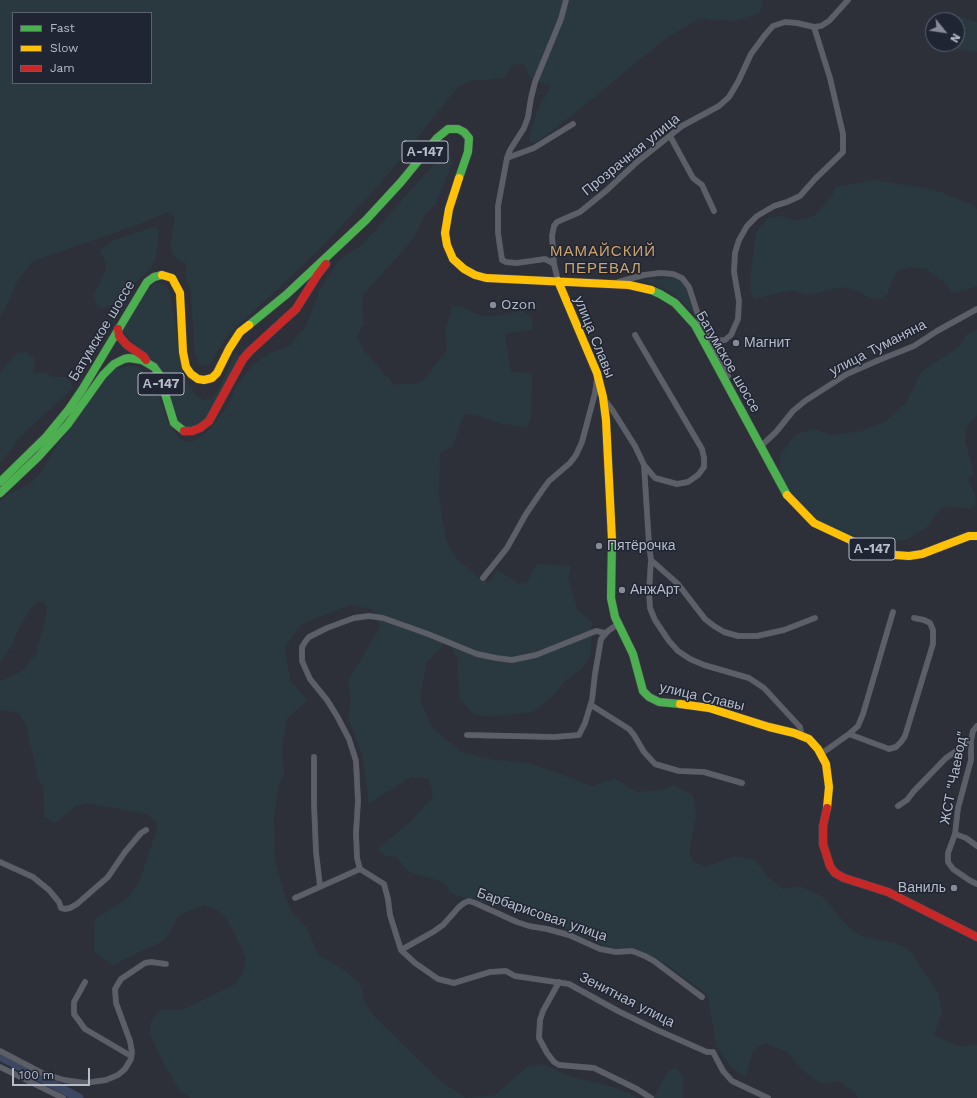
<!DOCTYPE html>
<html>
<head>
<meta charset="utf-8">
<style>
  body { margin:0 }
  #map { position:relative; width:977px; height:1098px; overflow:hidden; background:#2d3039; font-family:"Work Sans",sans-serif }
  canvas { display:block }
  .legend { position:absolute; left:12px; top:12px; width:140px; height:72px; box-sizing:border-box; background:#202534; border:1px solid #5c6170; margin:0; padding:5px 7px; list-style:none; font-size:12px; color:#b7bcc9 }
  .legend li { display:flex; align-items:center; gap:8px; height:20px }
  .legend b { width:20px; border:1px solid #5c6170 }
  .north { position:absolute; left:925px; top:12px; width:40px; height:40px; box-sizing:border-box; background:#202534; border:1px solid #5c6170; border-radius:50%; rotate:120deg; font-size:11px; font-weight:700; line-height:16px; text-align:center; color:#b7bcc9 }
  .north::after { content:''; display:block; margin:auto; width:14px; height:18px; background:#878b97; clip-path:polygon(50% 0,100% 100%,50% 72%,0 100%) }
  .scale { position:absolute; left:12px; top:1068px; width:78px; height:18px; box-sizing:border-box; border:2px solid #b7bcc9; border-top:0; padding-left:5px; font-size:12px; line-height:14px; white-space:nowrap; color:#b7bcc9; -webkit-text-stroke:3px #202534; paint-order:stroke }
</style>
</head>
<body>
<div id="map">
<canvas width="977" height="1098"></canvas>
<ul class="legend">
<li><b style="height:5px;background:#4caf50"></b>Fast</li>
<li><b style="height:5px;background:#ffc107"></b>Slow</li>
<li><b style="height:5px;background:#c62828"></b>Jam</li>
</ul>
<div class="north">N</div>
<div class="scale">100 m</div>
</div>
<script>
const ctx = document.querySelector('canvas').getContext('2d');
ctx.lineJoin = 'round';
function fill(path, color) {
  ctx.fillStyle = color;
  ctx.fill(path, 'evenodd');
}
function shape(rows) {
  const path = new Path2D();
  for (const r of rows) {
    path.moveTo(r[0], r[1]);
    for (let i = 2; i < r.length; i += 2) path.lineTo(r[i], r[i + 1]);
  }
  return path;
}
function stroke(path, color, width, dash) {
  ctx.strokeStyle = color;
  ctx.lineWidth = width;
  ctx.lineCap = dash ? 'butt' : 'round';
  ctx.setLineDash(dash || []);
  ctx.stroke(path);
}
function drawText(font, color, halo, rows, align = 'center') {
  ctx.font = font + ' "Work Sans",sans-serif';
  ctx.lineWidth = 3;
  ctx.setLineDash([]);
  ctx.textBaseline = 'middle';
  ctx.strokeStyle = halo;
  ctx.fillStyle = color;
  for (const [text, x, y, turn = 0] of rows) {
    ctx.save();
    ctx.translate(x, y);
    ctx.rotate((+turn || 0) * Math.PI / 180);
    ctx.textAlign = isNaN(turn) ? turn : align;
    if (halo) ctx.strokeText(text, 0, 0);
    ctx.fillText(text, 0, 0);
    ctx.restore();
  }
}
const green = shape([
  [0,0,763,0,760,13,733,21,700,18,665,39,576,112,536,142,530,142,529,137,538,108,551,86,529,77,524,64,512,65,504,78,470,81,457,88,385,178,321,248,226,337,212,361,206,366,199,364,194,350,191,291,185,275,186,264,173,256,170,245,175,217,167,212,145,222,33,261,18,280,5,309,0,316],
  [13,13,151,13,151,83,13,83],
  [946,13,977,22,977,52,931,46,924,33,933,25,933,44,957,44,957,20,939,20],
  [444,153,450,155,452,163,435,205,426,213,413,239,363,295,362,309,364,323,357,338,364,350,394,385,409,383,415,384,422,382,447,350,445,331,452,306,460,306,481,316,498,316,522,311,532,318,533,329,505,334,511,372,532,373,531,417,528,427,503,424,476,415,464,414,453,446,440,453,439,496,443,525,447,543,458,560,483,581,491,580,498,570,520,584,521,582,526,584,537,564,571,566,568,578,578,611,592,622,591,654,582,669,566,680,552,697,533,712,517,714,484,716,472,713,459,697,457,658,448,640,426,663,420,700,433,728,461,752,496,760,530,763,592,786,615,779,637,792,661,790,673,785,693,795,696,816,689,851,693,861,705,867,735,856,755,860,769,878,783,889,800,886,823,897,846,924,860,936,895,943,909,950,938,993,942,1012,934,1035,958,1046,977,1045,977,1098,858,1098,856,1093,839,1082,820,1083,802,1070,789,1053,765,1043,753,1050,745,1077,732,1068,716,1046,708,995,662,961,607,946,545,920,488,903,471,900,450,893,446,885,437,880,409,872,396,857,386,856,378,849,411,821,433,797,429,779,411,777,369,803,362,755,348,719,351,700,348,681,380,627,372,609,350,605,302,624,285,647,290,680,307,700,287,719,282,746,284,775,279,783,274,816,275,861,284,893,292,912,307,928,319,956,340,967,360,983,365,1003,375,1017,439,1080,466,1098,495,1095,527,1067,543,1064,569,1076,616,1088,638,1098,191,1098,179,1089,165,1066,150,1034,151,1021,160,1010,184,1009,234,985,244,971,246,958,227,919,218,910,203,905,179,915,164,941,130,956,113,965,94,952,95,919,129,897,140,879,156,832,157,823,147,814,86,803,76,806,55,823,49,820,44,816,43,788,38,777,26,725,19,713,3,710,0,711,0,681,22,671,36,654,47,611,46,605,42,602,37,602,32,607,20,626,12,645,0,663,0,501,9,494,30,484,42,471,53,451,110,374,116,369,128,366,138,367,151,377,158,392,167,421,180,439,186,442,194,441,209,430,227,407,236,386,252,366,270,353,289,346,306,326,320,289,339,260,363,244],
  [876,180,938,191,975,206,977,210,977,286,967,290,952,292,944,282,926,269,909,267,897,271,890,285,888,294,880,299,870,298,857,290,842,287,809,295,792,290,754,299,751,291,751,272,756,232,768,218,781,216,795,221,814,216,832,196,836,187],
  [154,227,157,228,159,230,156,257,152,267,116,302,108,307,101,308,96,303,94,295,105,272,106,263,100,251,112,241],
  [671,278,680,279,684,284,698,322,693,313,688,307,673,293,654,284,636,280],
  [156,283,162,283,168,288,171,295,183,373,196,396,203,400,211,399,217,392,226,373,234,354,236,353,240,356,210,415,196,427,184,427,178,423,156,365,146,353,125,335,123,330,149,288],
  [977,329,977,415,967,426,965,439,973,470,973,474,969,477,968,480,975,494,976,503,975,506,971,509,947,506,940,510,927,527,906,540,880,542,847,534,818,520,794,500,778,474,781,454,795,435,813,429,832,435,862,431,886,421,906,403,922,371,958,348,966,335],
  [26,352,33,357,35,364,32,373,34,374,47,373,51,377,65,377,71,382,72,389,21,436,0,464,0,372,17,353],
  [677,1068,683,1078,683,1098,653,1098,668,1071]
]);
const river = shape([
  [0,1056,79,1098]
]);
const street = shape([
  [670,136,693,178,702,185,714,211],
  [507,158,534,148,573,124],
  [554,264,545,259,517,263,506,262,502,260,498,233,498,206,507,158,510,150,524,128,528,117,531,98,535,82,561,19,566,0],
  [558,281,554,264,552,236,554,226,557,222,580,212,607,190,637,162,682,126,719,106,729,97,738,82,751,54,765,35,773,26,785,22,797,23,814,27,821,26,829,21,848,0],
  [618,282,644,275,660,273,673,274,682,278,689,287,701,324,711,341,728,376],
  [711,341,725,340,731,335,738,319,739,301,734,272,735,253,739,240,747,226,757,216,774,206,787,202,800,196,815,179,843,152,843,134,830,78,814,27],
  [604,399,613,411,635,446,644,465,655,478,677,484,688,482,698,475,704,467,704,458,702,449,635,335],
  [760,447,776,432,793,411,805,401,847,374,879,360,914,346,937,331,977,309],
  [644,465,649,544,651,560,678,584,705,619,714,626,724,632,738,636,757,636,784,630,815,618],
  [651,560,649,591,650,608,655,620,669,641,678,651,690,659,704,665,749,678,764,688,800,727,802,737],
  [483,578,507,548,526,514,541,492,549,481,570,463,576,455,582,442,595,393,597,378],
  [591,705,629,729,634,735,644,752,655,764,679,771,704,772,742,783],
  [977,726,973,731,971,741,971,760,958,808,955,834,948,853,948,862,953,869,969,880,977,884],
  [849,734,889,749,896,747,901,742,905,736,933,644,933,630,930,623,924,620,914,618],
  [467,735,554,737,579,735,585,723,592,700,595,674,601,639,608,631,618,624],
  [821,754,849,734,858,726,863,714,893,612],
  [314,757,314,804,316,852,320,886],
  [898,806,907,800,914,791,946,758,971,741],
  [955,834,966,838,977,846],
  [0,862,33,877,49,890,59,902,61,908,65,909,70,908,77,904,108,877,125,852,141,833,146,830],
  [360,869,357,858,356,833,358,801,356,761,349,739,337,716,327,700,310,679,302,661,302,647,305,642,309,637,327,628,354,618,369,616,383,618,428,634,477,654,496,658,512,660,536,655,596,631,605,633],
  [360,869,384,884,388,899,390,915,401,950,415,963,438,979,454,983,490,972,506,971,515,976,569,984,618,1011,657,1030,707,1052,713,1052,723,1071,732,1081,768,1098],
  [295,898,360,869],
  [401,950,433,932,443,925,459,907,464,903,469,901,475,903,517,922,529,926,547,929,569,935,600,949,616,952,632,951,645,956,654,961,702,997],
  [85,982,74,1002,74,1014,85,1029,131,1056],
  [559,982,543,1011,540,1020,539,1038,547,1053,554,1062,559,1065,594,1068,637,1089,651,1098],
  [0,1051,42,1073,64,1080,85,1083,106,1080,118,1075,125,1069,131,1059,132,1052,130,1041,116,1003,115,989,121,979,145,963,151,962,166,964],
  [0,1067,63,1098]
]);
const fast = shape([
  [651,290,660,294,675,303,695,325,787,495],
  [249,325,287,294,366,220,401,182,437,138,448,129,458,129,464,132,469,138,468,152,459,178],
  [0,482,46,437,69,409,82,390,147,282,154,277,162,275],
  [0,493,38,457,68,424,103,375,114,364,124,359,129,358,142,360,154,367,159,374,174,423,184,431],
  [612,540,611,598,615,617,633,654,643,691,649,697,659,702,680,704]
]);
const slow = shape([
  [459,178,449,209,445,233,447,245,453,259,464,269,475,275,486,278,629,285,651,290],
  [162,275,172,278,180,293,183,352,186,367,191,374,198,379,204,380,212,378,217,373,229,349,240,332,249,325],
  [558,281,597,373,603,397,606,420,612,540],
  [787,495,814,523,863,546,895,555,909,556,922,554,969,536,977,536],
  [680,704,709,708,769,727,794,733,809,739,818,749,826,764,829,787,827,808]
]);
const jam = shape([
  [118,329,119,336,127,345,143,356,146,360],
  [184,431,192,431,200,428,209,421,243,359,250,351,296,309,318,274,326,264],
  [827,808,823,826,823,844,830,866,835,873,844,878,888,892,977,937]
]);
const markers = [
  [493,305,4,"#878b97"],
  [736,343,4,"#878b97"],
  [599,546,4,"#878b97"],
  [622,590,4,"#878b97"],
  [954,888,4,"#878b97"]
];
const shields = [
  [425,152,46],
  [161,384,46],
  [872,549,46]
];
const shieldNames = [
  ["А-147",425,152],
  ["А-147",161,384],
  ["А-147",872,549]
];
const streetNames = [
  ["Прозрачная улица",631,155,-39],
  ["Батумское шоссе",102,331,-59],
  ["улица Славы",594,337,68],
  ["улица Туманяна",878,348,-27],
  ["Батумское шоссе",728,362,60],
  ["улица Славы",702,697,13],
  ["ЖСТ \"Чаевод\"",954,778,-79],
  ["Барбарисовая улица",542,915,19],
  ["Зенитная улица",627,1000,27]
];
const poiNames = [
  ["Ozon",501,305],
  ["Магнит",744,343],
  ["Пятёрочка",607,546],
  ["АнжАрт",630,590],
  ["Ваниль",946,888,"right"]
];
const neighbourhoodNames = [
  ["МАМАЙСКИЙ",603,252],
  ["ПЕРЕВАЛ",603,269]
];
fill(green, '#2a393f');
stroke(river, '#3c4762', 9);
stroke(street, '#484b52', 6);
stroke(fast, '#484b52', 9);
stroke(slow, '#484b52', 9);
stroke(jam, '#484b52', 9);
stroke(street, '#5d5f68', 5.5);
stroke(fast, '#4caf50', 8);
stroke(slow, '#ffc107', 8);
stroke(jam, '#c62828', 8);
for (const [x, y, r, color] of markers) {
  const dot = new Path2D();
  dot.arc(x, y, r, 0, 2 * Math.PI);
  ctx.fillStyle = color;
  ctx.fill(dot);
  stroke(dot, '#202534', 1.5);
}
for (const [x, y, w] of shields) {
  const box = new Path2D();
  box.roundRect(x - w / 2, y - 11, w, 22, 3);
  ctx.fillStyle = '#202534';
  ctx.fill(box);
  stroke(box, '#b7bcc9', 1);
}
drawText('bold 13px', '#b7bcc9', null, shieldNames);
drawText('14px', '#b7bcc9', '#202534', streetNames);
drawText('14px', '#b7bcc9', '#202534', poiNames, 'left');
ctx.letterSpacing = '1px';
drawText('15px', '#cfa56c', '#202534', neighbourhoodNames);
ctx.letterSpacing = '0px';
</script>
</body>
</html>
